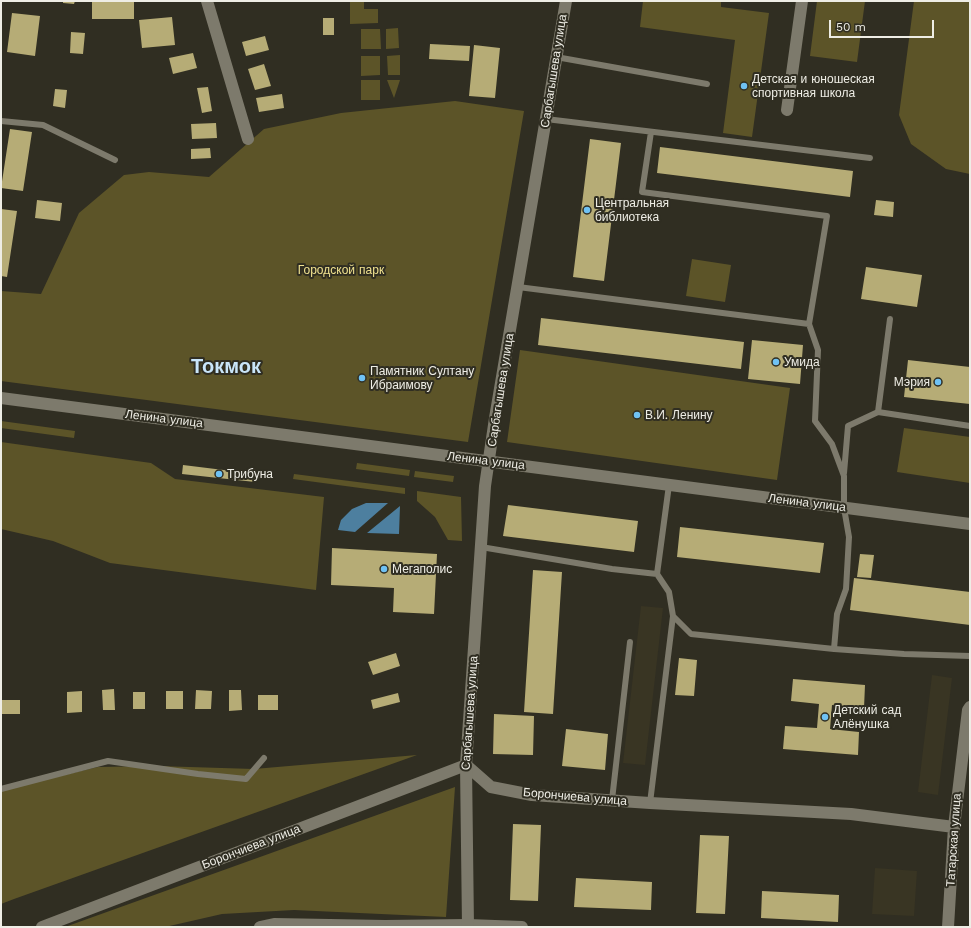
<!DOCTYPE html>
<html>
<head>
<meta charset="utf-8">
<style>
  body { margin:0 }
  #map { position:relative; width:971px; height:928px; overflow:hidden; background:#302e22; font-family:"Work Sans",sans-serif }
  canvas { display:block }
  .frame { position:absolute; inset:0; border:2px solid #eeede5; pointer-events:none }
  .scale { position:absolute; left:829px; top:20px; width:105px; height:18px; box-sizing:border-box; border:2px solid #eeede5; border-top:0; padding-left:5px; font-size:12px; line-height:14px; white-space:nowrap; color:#eeede5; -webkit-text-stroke:3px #302e22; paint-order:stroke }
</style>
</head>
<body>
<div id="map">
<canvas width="971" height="928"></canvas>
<div class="frame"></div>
<div class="scale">50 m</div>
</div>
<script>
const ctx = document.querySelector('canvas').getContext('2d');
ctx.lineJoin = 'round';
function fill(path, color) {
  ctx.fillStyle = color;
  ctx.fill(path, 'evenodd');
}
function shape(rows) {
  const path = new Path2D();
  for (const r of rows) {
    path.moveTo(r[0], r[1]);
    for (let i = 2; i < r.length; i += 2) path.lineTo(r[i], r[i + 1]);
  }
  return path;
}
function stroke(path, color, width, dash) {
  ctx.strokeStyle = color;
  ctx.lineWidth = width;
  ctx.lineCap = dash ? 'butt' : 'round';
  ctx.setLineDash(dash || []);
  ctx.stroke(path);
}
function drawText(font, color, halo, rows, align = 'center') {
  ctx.font = font + ' "Work Sans",sans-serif';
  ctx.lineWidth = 4;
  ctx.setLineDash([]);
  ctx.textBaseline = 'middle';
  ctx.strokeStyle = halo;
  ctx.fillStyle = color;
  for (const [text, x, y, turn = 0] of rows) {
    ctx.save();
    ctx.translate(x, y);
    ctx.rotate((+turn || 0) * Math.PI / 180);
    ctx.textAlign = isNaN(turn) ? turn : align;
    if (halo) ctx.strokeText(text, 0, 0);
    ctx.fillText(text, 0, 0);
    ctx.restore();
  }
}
const built = shape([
  [641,606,663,608,645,765,623,763],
  [932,675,952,678,938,795,918,792],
  [875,868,917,871,914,916,872,914]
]);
const green = shape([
  [350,1,364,1,364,9,378,9,378,23,350,24],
  [643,1,721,1,721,7,769,13,752,137,723,133,735,40,640,27],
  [817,1,865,1,857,62,810,56],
  [914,1,970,1,970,174,946,169,911,144,899,115],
  [398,28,399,48,386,49,386,29],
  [361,29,380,29,381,49,361,49],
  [400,55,400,75,388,75,387,56],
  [361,56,380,56,380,75,361,76],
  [361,80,380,80,380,100,361,100],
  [387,80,400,80,394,98],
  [455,101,524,111,468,442,1,381,1,291,41,294,79,213,124,175,149,172,209,177,264,129,341,113],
  [692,259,731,265,725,302,686,296],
  [520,350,790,388,777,480,507,442],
  [1,421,75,431,74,438,1,428],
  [904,428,970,437,970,483,897,472],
  [1,442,151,463,175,479,324,497,316,590,110,563,53,541,1,529],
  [357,463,410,470,409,476,356,469],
  [415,471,454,476,453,482,414,477],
  [294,474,405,488,405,494,293,479],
  [417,491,461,497,462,541,448,540,435,517,417,501],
  [417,755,14,899,1,904,1,790,98,767,157,766,254,769],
  [455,787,446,917,294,910,222,914,165,927,65,927]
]);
const water = shape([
  [366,503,388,503,355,532,338,530,341,520,352,509],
  [400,506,399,534,367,533]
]);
const building = shape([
  [63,1,75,1,74,4,63,3],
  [92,1,134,1,134,19,92,19],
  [12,13,40,16,35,56,7,52],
  [172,17,175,45,142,48,139,20],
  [323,18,334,18,334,35,323,35],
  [71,32,85,33,83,54,70,53],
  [265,36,269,50,246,56,242,42],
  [430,44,470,46,469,61,429,59],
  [474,45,500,48,495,98,469,96],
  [193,53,197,68,173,74,169,58],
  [264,64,271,86,255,90,248,69],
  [208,87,212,111,202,113,197,88],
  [55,89,67,90,65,108,53,106],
  [282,94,284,108,259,112,256,98],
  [216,123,217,138,192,139,191,124],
  [10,129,32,132,23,191,1,188],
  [590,139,621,143,604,281,573,277],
  [660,147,853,171,850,197,657,173],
  [210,148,211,158,191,159,191,149],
  [37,200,62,203,60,221,35,218],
  [876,200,894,202,893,217,874,215],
  [1,209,17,211,7,277,1,276],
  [866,267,922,275,917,307,861,299],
  [541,318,744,342,741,369,538,345],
  [752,340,803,345,800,384,748,379],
  [908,360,970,367,970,404,904,397],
  [183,465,256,474,255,482,182,474],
  [508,505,638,521,634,552,503,536],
  [680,527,824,543,820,573,677,557],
  [332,548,437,554,434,614,393,612,394,588,331,585],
  [860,554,874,555,871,578,857,577],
  [533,570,562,572,553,714,524,712],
  [854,578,970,592,970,625,850,610],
  [396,653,400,666,373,675,368,662],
  [679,658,697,660,694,696,675,695],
  [793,679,865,685,864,708,832,705,830,729,859,732,858,755,783,749,785,726,817,728,819,704,791,701],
  [114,689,115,710,103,710,102,690],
  [196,690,212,691,211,709,195,709],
  [229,690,241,690,242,710,229,711],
  [82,691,82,712,67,713,67,692],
  [166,691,183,691,183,709,166,709],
  [133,692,145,692,145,709,133,709],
  [398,693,400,702,373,709,371,700],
  [258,695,278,695,278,710,258,710],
  [1,700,20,700,20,714,1,714],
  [494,714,534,716,533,755,493,754],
  [566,729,608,734,605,770,562,766],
  [513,824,541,825,538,901,510,900],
  [700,835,729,836,725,914,696,913],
  [576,878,652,882,651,910,574,907],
  [762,891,839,895,838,922,761,918]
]);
const lane = shape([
  [556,57,707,84],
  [546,119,870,158],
  [1,121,43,125,115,160],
  [651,132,642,192,827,216,809,324,818,350,815,421,832,444,844,476,844,508,849,537,846,589,837,614,834,649],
  [518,287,809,324],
  [878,412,970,426],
  [844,473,848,426,878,412,890,319],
  [481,547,612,569,657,574,669,592,673,616,691,634,834,649,904,654,970,656],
  [657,574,669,485],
  [1,789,108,761,198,774,246,779,264,758],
  [612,800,630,642],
  [650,803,673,616]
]);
const street = shape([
  [207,1,248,139],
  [787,110,802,1],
  [42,927,466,765,491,787,532,795,650,803,851,814,954,827],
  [260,927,274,924,385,926,468,925,522,927],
  [948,927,954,827,968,710,970,707]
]);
const secondary = shape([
  [1,398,970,524],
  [468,927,466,765,485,486,495,418,566,1]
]);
const markers = [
  [744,86,4,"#6fc2f4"],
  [587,210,4,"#6fc2f4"],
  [776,362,4,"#6fc2f4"],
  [362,378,4,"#6fc2f4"],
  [938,382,4,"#6fc2f4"],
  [637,415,4,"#6fc2f4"],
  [219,474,4,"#6fc2f4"],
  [384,569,4,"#6fc2f4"],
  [825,717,4,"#6fc2f4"]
];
const streetNames = [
  ["Сарбагышева улица",554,71,-81],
  ["Сарбагышева улица",501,390,-81],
  ["Ленина улица",164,419,7],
  ["Ленина улица",486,461,7],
  ["Ленина улица",807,503,7],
  ["Сарбагышева улица",470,713,-86],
  ["Борончиева улица",575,797,5],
  ["Татарская улица",954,840,-86],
  ["Борончиева улица",251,847,-21]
];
const poiNames = [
  ["Детская и юношеская",752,79],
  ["спортивная школа",752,93],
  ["Центральная",595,203],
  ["библиотека",595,217],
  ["Умида",784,362],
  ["Памятник Султану",370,371],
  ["Ибраимову",370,385],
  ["Мэрия",930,382,"right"],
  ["В.И. Ленину",645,415],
  ["Трибуна",227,474],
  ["Мегаполис",392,569],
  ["Детский сад",833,710],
  ["Алёнушка",833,724]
];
const parkNames = [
  ["Городской парк",341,270]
];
const townNames = [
  ["Токмок",226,367]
];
fill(built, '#393523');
fill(green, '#5c5428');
fill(water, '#4d7f9f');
fill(building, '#b6ac76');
stroke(lane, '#7d7a6c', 6);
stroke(street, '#7d7a6c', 12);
stroke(secondary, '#7d7a6c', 12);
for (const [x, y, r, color] of markers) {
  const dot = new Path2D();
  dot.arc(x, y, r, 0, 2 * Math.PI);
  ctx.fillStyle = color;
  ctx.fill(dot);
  stroke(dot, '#302e22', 1.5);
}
drawText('12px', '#eeede5', '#302e22', streetNames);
drawText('12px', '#eeede5', '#302e22', poiNames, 'left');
drawText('12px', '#efe18f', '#302e22', parkNames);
drawText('bold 20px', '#c9e5f9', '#302e22', townNames);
</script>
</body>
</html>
